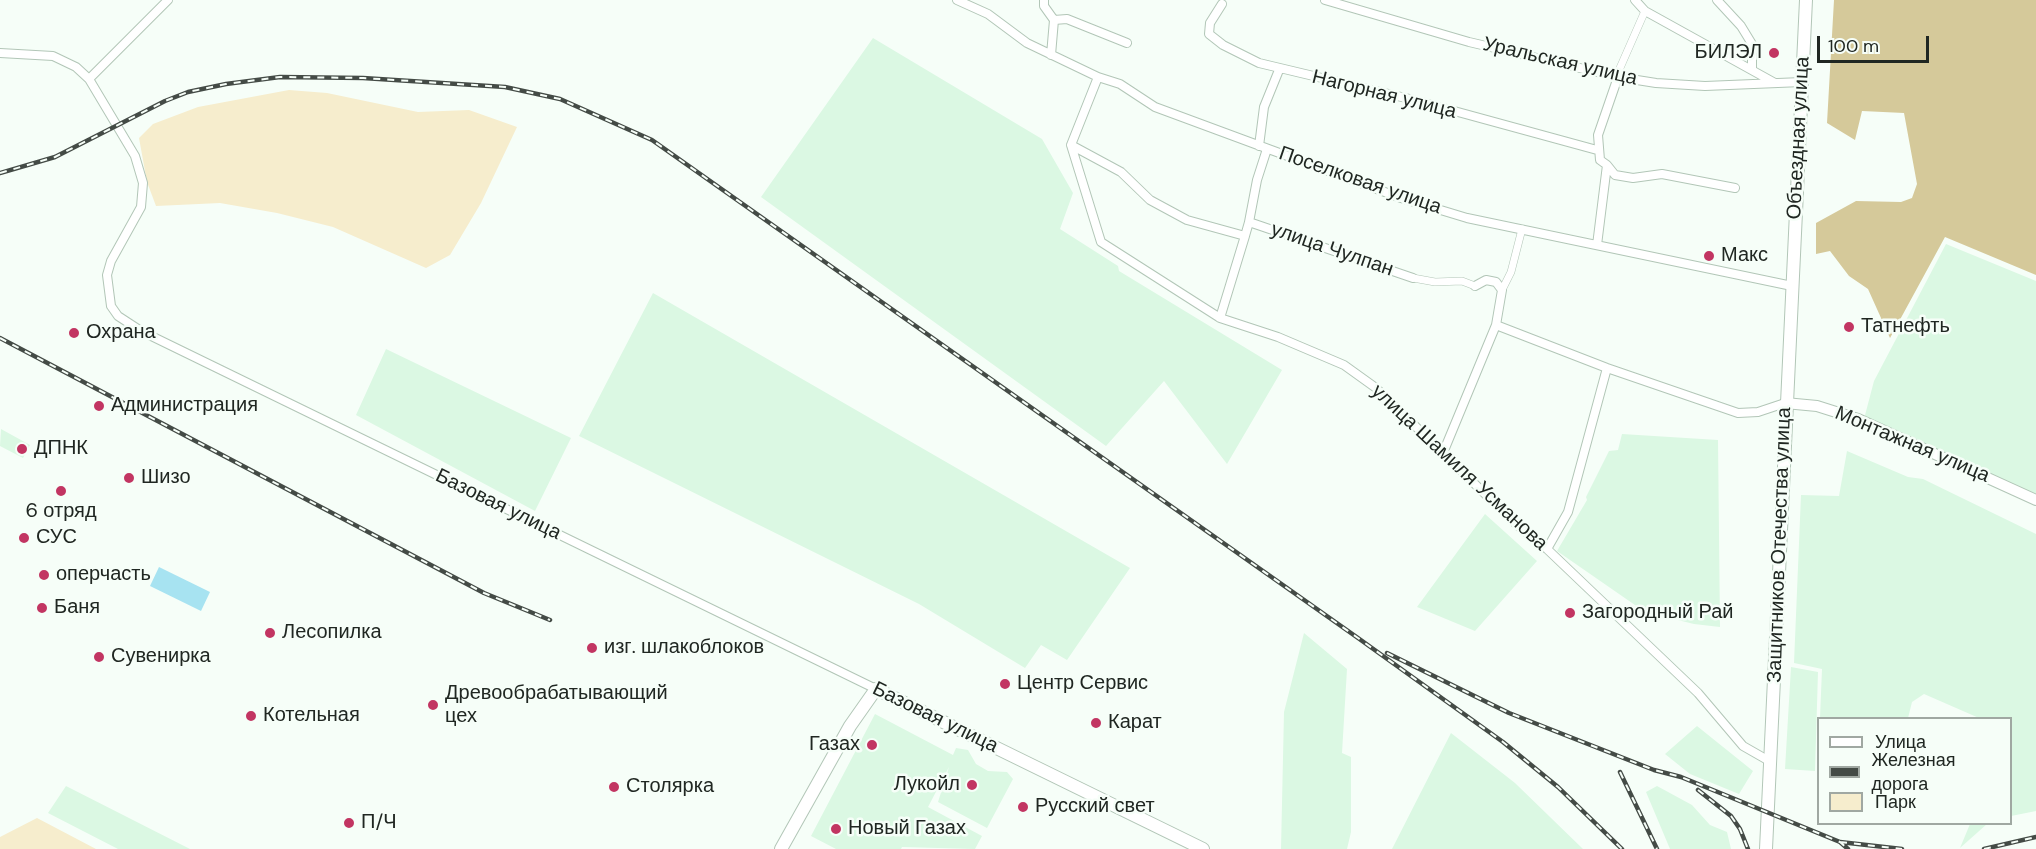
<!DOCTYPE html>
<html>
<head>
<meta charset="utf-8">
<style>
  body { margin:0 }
  #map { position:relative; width:2036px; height:849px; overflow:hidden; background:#f6fef8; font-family:"DM Sans",sans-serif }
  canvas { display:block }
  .legend { position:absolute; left:1817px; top:717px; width:195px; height:108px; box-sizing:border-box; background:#f6fef8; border:2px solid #a0a8a2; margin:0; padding:8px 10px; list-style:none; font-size:18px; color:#202722 }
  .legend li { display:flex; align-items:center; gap:12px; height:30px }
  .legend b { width:30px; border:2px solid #a0a8a2 }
  .scale { position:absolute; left:1817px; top:36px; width:112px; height:27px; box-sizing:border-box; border:3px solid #202722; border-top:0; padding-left:8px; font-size:18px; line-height:21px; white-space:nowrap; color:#202722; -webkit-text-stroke:4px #f6fef8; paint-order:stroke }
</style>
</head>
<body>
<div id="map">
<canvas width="2036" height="849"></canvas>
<ul class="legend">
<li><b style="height:8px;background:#fff"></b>Улица</li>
<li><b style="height:8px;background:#444b46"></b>Железная дорога</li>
<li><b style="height:16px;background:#f6edcd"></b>Парк</li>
</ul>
<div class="scale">100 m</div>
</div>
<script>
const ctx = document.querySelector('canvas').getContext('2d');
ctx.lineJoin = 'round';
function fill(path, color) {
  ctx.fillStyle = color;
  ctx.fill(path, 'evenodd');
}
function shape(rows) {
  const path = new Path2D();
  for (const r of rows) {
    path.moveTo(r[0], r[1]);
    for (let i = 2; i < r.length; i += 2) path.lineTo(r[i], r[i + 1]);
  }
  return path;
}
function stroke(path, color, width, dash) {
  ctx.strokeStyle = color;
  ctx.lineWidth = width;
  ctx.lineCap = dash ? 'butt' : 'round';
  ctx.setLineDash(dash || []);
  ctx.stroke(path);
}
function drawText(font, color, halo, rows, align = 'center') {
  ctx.font = font + ' "DM Sans",sans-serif';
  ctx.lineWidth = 5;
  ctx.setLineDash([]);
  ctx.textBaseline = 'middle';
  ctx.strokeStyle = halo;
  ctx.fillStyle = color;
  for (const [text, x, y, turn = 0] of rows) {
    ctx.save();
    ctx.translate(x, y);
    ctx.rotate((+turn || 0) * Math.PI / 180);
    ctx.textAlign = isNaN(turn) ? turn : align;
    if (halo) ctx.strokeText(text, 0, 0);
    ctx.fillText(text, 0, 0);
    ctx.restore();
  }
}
const built = shape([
  [873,38,1042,139,1073,193,1060,229,1118,266,1119,271,1282,370,1227,464,1164,381,1106,446,761,197],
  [1946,244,2036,281,2036,495,1864,419,1874,381],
  [653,293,1130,568,1067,660,1041,645,1025,668,919,604,579,436],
  [386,349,571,438,535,511,356,415],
  [1,429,30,445,23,458,0,446],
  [1622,434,1718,440,1720,627,1694,624,1645,612,1557,551,1587,500,1586,497,1609,451,1618,450],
  [1847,451,1908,477,1923,479,2036,534,2036,811,2011,816,2010,718,1979,718,1924,694,1912,702,1908,718,1820,718,1822,669,1794,663,1801,495,1839,496],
  [1485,514,1537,561,1475,631,1417,607],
  [1304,633,1347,669,1342,753,1351,757,1351,832,1347,849,1281,849,1284,712],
  [1791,667,1818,672,1815,771,1785,769],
  [875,714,953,755,956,748,968,750,976,764,988,771,1007,772,1013,779,987,828,938,802,949,767,928,807,982,836,975,849,902,847,901,849,836,849,811,836],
  [1697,726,1753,771,1739,794,1690,774,1665,754],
  [1451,733,1515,783,1583,849,1392,849],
  [66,786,190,849,118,849,48,813],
  [1657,786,1692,805,1710,825,1727,832,1731,849,1670,849,1646,792],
  [1970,824,1987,824,1960,848]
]);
const green = shape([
  [289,90,327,93,418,112,469,110,517,127,481,203,450,255,426,268,333,227,277,213,220,203,156,206,147,182,139,138,153,124,198,107],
  [37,818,96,849,0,849,0,837]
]);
const forest = shape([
  [1834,0,2036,0,2036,275,1945,237,1890,338,1868,289,1849,276,1830,251,1816,254,1816,223,1856,201,1901,202,1912,198,1917,184,1904,113,1862,111,1855,140,1827,123]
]);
const water = shape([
  [159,567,210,592,201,611,150,586]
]);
const pedestrian = shape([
  [1616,77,1645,11],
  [1413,278,1435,282,1462,281,1475,286],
  [1502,290,1511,272,1522,229]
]);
const minor = shape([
  [957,0,988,14,1027,43,1098,77,1120,84,1155,107,1401,198,1467,218,1792,286],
  [1044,0,1044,6,1054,20,1051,55],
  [1325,0,1469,42,1618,77,1656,83,1705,86,1802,82],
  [1635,0,1645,11,1775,83],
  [1717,0,1741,26,1752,44,1752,68],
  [1222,4,1210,23,1209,34,1223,45,1259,63,1414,100,1597,150],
  [1054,20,1067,19,1127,43],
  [0,53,53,56,76,67,89,79,135,156,143,183,141,207,111,261,107,275,111,306,118,316,141,331,876,689],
  [1098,77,1071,145,1101,242,1220,318,1278,337,1344,365,1376,388,1516,524,1547,549,1698,693,1743,746,1771,762],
  [89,79,168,0],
  [1071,145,1121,172,1150,200,1187,220,1245,236,1249,222,1413,278],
  [1259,146,1264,107,1279,70],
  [1607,165,1615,175,1633,178,1662,174,1735,188],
  [1249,222,1257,180,1267,149],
  [1597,245,1607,165,1600,160,1598,135,1618,77],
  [1220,318,1245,236],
  [1496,325,1607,368,1738,413,1758,412,1785,403],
  [1443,453,1496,325,1502,290,1496,282,1486,280,1475,286],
  [1547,549,1568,512,1607,368]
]);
const tertiary = shape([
  [1785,403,1817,406,1858,419,2036,500]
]);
const secondary = shape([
  [781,849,850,726,876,689,1203,849],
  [1766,849,1806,0]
]);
const rail = shape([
  [0,173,55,157,165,101,188,92,226,84,280,77,363,78,505,87,560,99,652,140,1358,638,1503,742,1558,787,1622,849],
  [0,338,484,593,550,620],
  [1387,653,1509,713,1654,770,1681,777,1840,842,1848,849],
  [1620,772,1657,849],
  [1698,790,1731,816,1740,829,1748,849],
  [1840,842,1902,849],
  [1984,849,2036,837]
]);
const markers = [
  [1774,53,6,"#c23562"],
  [1709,256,6,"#c23562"],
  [1849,327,6,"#c23562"],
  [74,333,6,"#c23562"],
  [99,406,6,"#c23562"],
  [22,449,6,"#c23562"],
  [129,478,6,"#c23562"],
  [61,491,6,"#c23562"],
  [24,538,6,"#c23562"],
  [44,575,6,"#c23562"],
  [42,608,6,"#c23562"],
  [1570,613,6,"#c23562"],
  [270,633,6,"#c23562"],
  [592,648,6,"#c23562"],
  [99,657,6,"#c23562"],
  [1005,684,6,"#c23562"],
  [433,705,6,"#c23562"],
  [251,716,6,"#c23562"],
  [1096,723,6,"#c23562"],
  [872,745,6,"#c23562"],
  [972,785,6,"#c23562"],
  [614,787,6,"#c23562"],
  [1023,807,6,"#c23562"],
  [349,823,6,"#c23562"],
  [836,829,6,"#c23562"]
];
const poiNames = [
  ["БИЛЭЛ",1762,53,"right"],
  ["Макс",1721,256],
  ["Татнефть",1861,327],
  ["Охрана",86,333],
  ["Администрация",111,406],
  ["ДПНК",34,449],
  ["Шизо",141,478],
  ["6 отряд",61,512,"center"],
  ["СУС",36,538],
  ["оперчасть",56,575],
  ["Баня",54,608],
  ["Загородный Рай",1582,613],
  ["Лесопилка",282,633],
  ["изг. шлакоблоков",604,648],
  ["Сувенирка",111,657],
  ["Центр Сервис",1017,684],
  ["Древообрабатывающий",445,694],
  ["цех",445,717],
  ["Котельная",263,716],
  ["Карат",1108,723],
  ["Газах",860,745,"right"],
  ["Лукойл",960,785,"right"],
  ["Столярка",626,787],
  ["Русский свет",1035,807],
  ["П/Ч",361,823],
  ["Новый Газах",848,829]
];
const streetNames = [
  ["Уральская улица",1560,62,13],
  ["Нагорная улица",1384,95,14],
  ["Объездная улица",1799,138,-87],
  ["Поселковая улица",1360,181,19],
  ["улица Чулпан",1332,250,19],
  ["Монтажная улица",1912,445,23],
  ["улица Шамиля Усманова",1459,468,43],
  ["Базовая улица",498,505,26],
  ["Защитников Отечества улица",1780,545,-88],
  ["Базовая улица",935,718,26]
];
fill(built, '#dbf8e3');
fill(green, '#f6edcd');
fill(forest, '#d5c99a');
fill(water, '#a7e3f1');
stroke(pedestrian, '#b2c6b7', 8);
stroke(minor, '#b2c6b7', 10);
stroke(tertiary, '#b2c6b7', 12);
stroke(secondary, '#b2c6b7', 14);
stroke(pedestrian, '#fff', 7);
stroke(minor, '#fff', 8);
stroke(tertiary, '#fff', 10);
stroke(secondary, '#fff', 12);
stroke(rail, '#444b46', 4.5);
stroke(rail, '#f6fef8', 2, [7]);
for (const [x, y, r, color] of markers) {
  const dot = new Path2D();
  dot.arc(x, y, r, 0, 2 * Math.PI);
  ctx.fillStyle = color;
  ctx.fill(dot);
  stroke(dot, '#f6fef8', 2);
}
drawText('20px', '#202722', '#f6fef8', poiNames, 'left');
drawText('20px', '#202722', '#f6fef8', streetNames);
</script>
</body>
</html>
